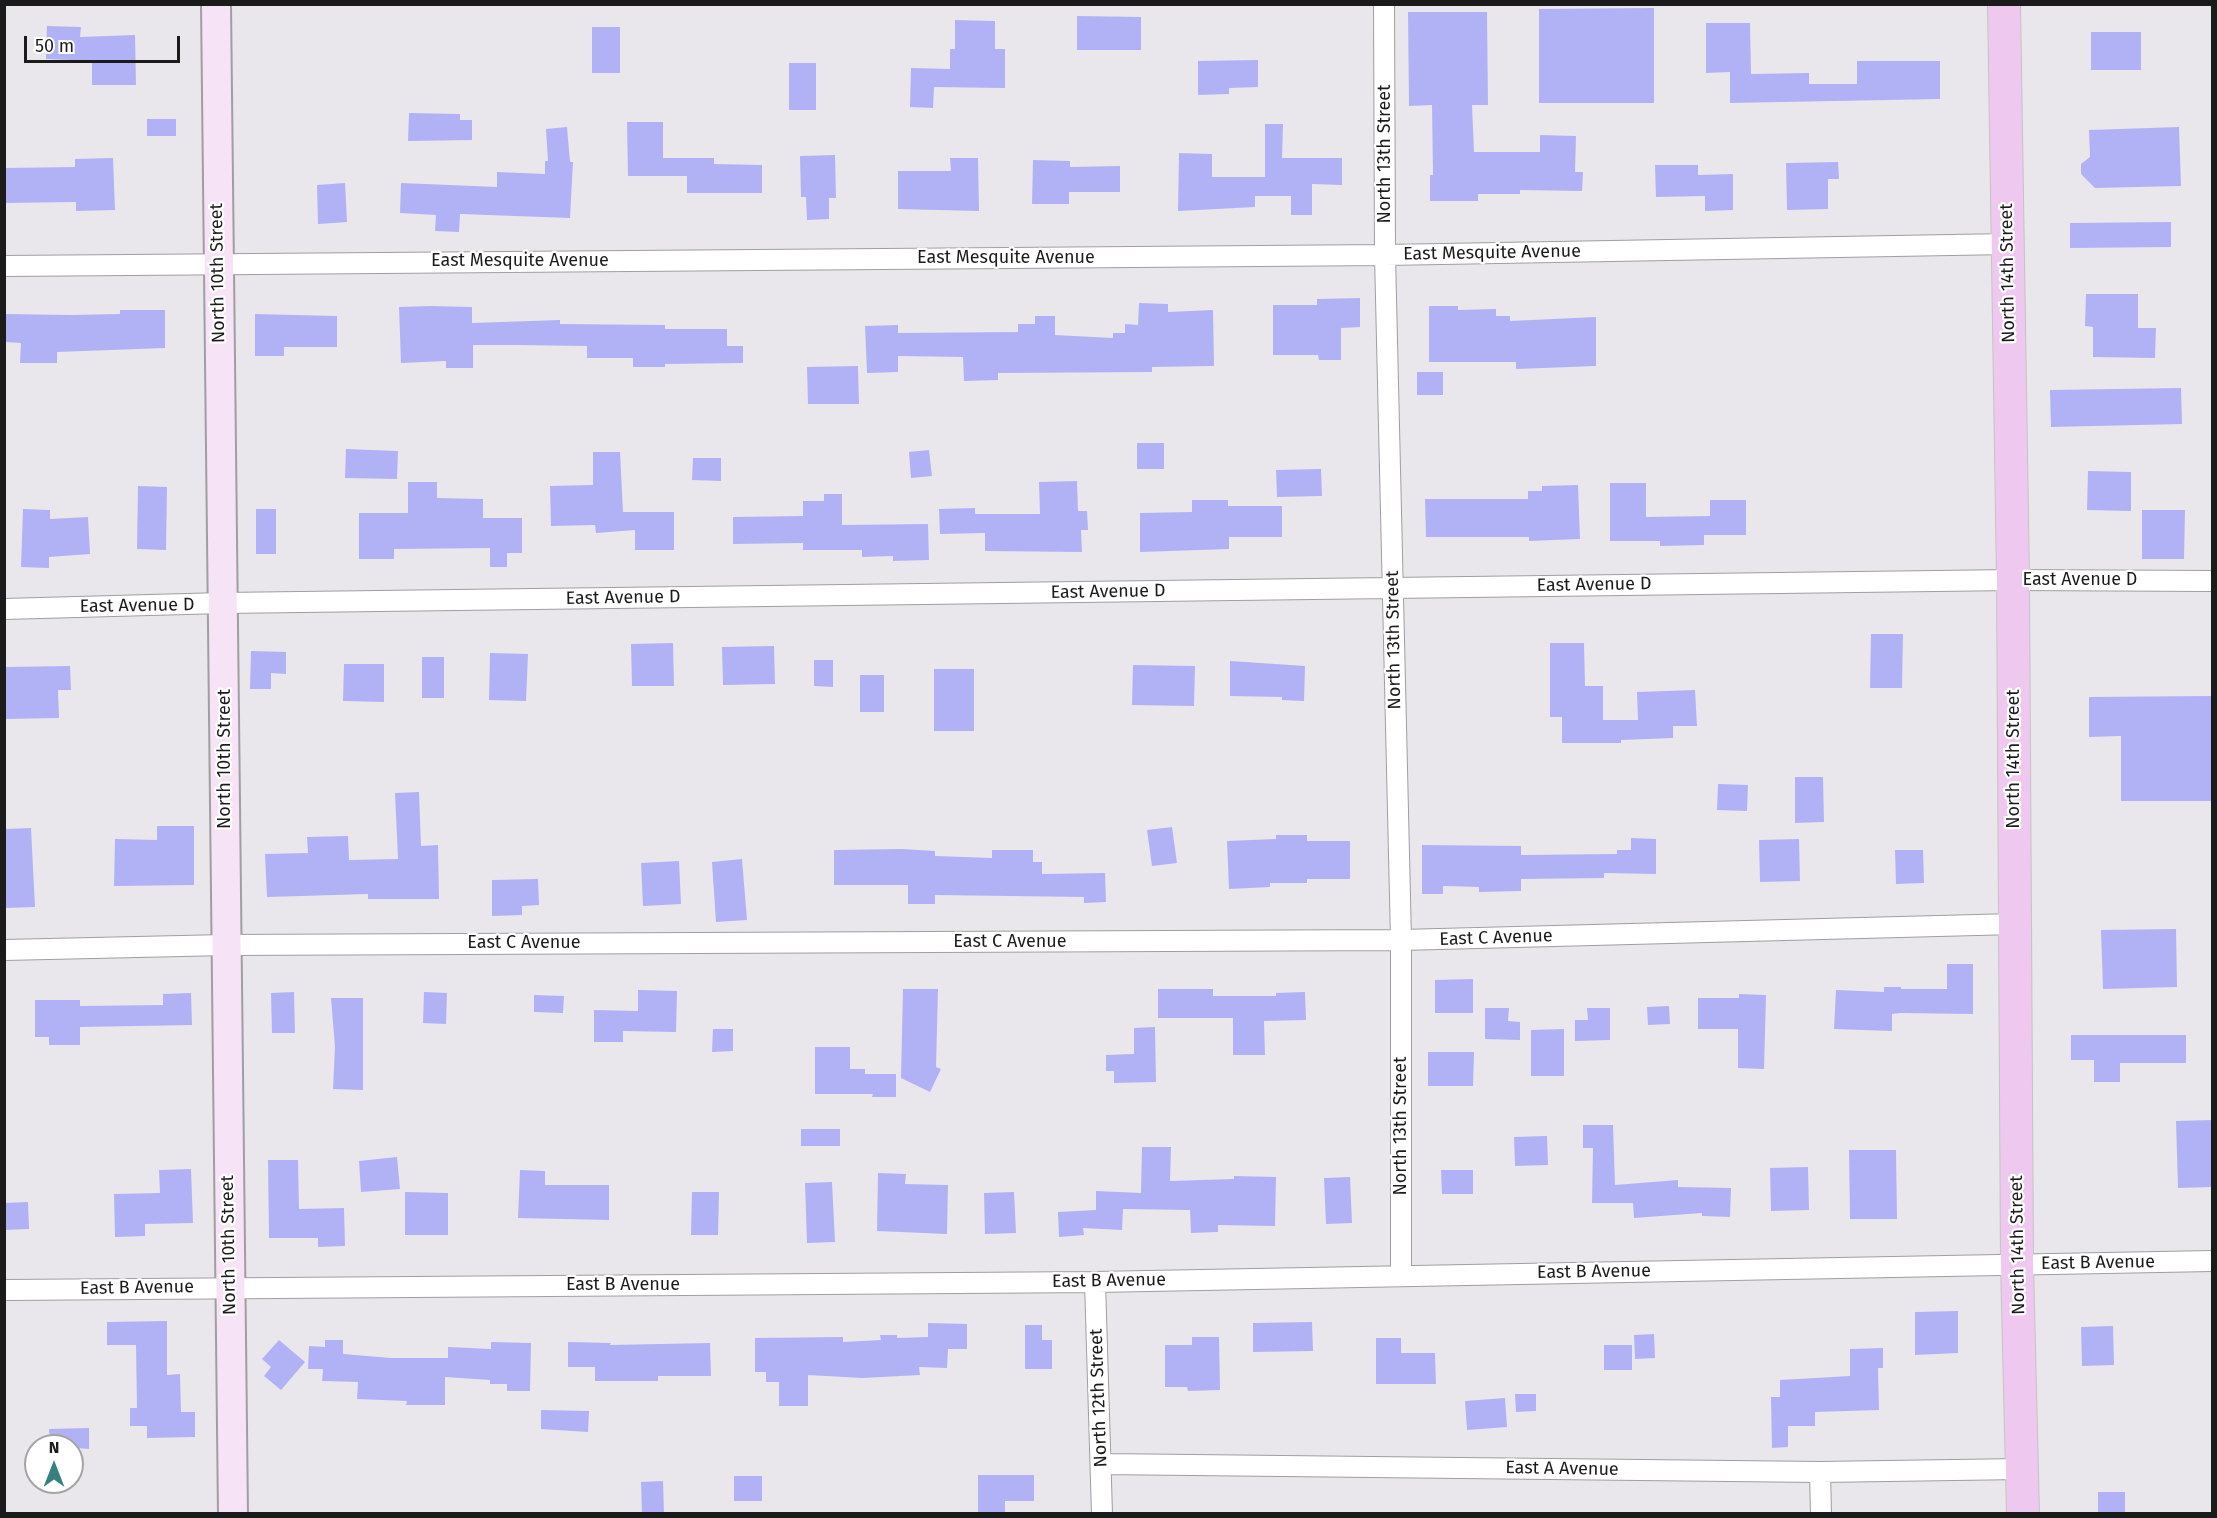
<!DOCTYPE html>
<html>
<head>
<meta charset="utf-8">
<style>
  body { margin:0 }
  #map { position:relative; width:2217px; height:1518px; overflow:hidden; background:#e9e7eb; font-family:"Fira Sans",sans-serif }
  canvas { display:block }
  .frame { position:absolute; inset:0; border:6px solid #1b1b1c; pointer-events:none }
  .north { position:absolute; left:24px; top:1434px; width:60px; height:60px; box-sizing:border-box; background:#fff; border:2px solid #a4a4a4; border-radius:50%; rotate:0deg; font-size:16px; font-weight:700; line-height:24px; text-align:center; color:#1b1b1c }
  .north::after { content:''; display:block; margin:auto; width:21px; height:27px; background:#378081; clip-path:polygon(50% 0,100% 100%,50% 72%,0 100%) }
  .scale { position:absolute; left:24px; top:36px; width:156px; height:27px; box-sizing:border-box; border:3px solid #1b1b1c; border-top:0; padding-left:8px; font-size:18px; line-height:21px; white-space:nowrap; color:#1b1b1c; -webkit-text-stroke:4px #fff; paint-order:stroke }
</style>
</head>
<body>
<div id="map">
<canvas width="2217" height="1518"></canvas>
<div class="frame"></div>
<div class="north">N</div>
<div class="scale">50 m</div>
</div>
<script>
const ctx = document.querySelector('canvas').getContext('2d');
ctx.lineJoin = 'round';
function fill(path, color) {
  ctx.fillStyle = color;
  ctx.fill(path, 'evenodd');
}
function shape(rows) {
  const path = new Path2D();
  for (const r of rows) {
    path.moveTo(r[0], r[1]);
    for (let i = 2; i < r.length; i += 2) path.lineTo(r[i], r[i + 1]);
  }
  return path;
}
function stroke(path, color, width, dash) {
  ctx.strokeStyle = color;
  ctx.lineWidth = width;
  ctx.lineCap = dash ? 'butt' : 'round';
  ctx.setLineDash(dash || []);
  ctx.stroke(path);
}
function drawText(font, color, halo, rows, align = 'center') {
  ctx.font = font + ' "Fira Sans",sans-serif';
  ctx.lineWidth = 4.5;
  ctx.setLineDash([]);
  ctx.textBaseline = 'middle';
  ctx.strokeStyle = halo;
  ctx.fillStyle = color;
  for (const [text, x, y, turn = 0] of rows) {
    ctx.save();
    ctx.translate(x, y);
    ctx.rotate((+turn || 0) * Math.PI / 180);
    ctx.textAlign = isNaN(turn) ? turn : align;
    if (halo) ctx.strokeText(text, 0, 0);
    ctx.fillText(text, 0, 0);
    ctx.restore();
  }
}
const building = shape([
  [1654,8,1654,103,1539,103,1539,9],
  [1408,12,1487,12,1488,105,1472,105,1474,152,1540,152,1540,135,1576,136,1575,172,1583,172,1582,191,1520,190,1520,194,1478,194,1478,201,1430,201,1430,175,1433,175,1432,105,1409,106],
  [1077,16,1141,17,1141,50,1077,50],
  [955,20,995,21,995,49,1005,49,1005,88,934,87,933,108,910,107,911,68,950,69,950,49,955,49],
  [1706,23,1750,23,1751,74,1809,73,1809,84,1857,84,1857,61,1940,61,1940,99,1730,103,1730,72,1706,73],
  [47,26,81,27,80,37,135,35,136,85,92,85,92,61,46,59],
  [592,27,620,27,620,73,592,73],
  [2091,32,2141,32,2141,70,2091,70],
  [1258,60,1258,87,1229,88,1229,94,1198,95,1198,61],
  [789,63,816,63,816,110,789,110],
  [409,113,460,114,460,120,472,120,472,140,408,141],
  [147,119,176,119,176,136,147,136],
  [627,122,663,122,663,158,714,158,714,164,762,165,762,193,687,193,687,176,628,176],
  [1265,124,1283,124,1282,158,1342,158,1342,185,1312,184,1312,215,1291,215,1291,196,1255,196,1255,207,1178,211,1179,153,1212,154,1212,177,1265,177],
  [567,127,570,162,573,162,570,218,460,214,459,232,435,231,436,215,400,213,401,183,497,187,497,172,545,174,545,161,548,161,546,129],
  [2179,127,2181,186,2095,188,2081,174,2081,164,2090,157,2089,130],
  [835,155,836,198,829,198,829,219,807,220,806,197,801,197,800,156],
  [113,158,115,210,76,211,76,202,4,203,4,168,75,167,75,159],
  [950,158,978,158,979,211,898,209,898,171,951,171],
  [1033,160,1070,161,1070,167,1120,166,1120,192,1069,192,1069,204,1032,204],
  [1838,162,1839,179,1828,179,1828,209,1787,210,1786,163],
  [1655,165,1698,165,1698,175,1733,174,1733,210,1705,211,1705,196,1656,197],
  [345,183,347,222,318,224,317,185],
  [2171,222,2171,247,2070,248,2070,223],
  [2086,294,2138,294,2138,328,2156,328,2155,358,2093,357,2093,327,2085,326],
  [1360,298,1360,327,1341,328,1341,360,1319,360,1318,355,1273,355,1273,305,1317,305,1317,299],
  [1139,303,1168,304,1168,312,1213,310,1214,366,1152,367,1152,372,998,373,998,380,964,381,963,357,898,356,898,372,867,373,865,326,898,325,898,333,1018,332,1018,324,1035,324,1035,316,1055,316,1055,335,1113,338,1113,333,1125,333,1125,324,1138,325],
  [431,306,472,307,472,323,560,320,560,324,665,325,665,329,727,329,727,346,743,346,743,363,665,364,665,367,633,367,633,358,587,358,587,346,516,345,473,345,473,368,446,368,446,361,401,363,399,307],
  [1429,306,1458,306,1458,310,1496,309,1496,316,1510,316,1510,321,1596,317,1596,366,1516,369,1516,362,1429,362],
  [120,310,165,310,165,348,57,352,57,363,20,363,21,343,4,342,4,314,71,315,120,314],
  [255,314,337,316,337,347,284,347,284,356,255,356],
  [858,366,859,404,808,404,807,367],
  [1417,372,1443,372,1443,395,1417,395],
  [2181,388,2182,424,2051,427,2050,390],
  [1137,443,1164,443,1164,469,1137,469],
  [346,449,398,451,397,479,345,478],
  [929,450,932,476,911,478,909,452],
  [593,452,620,452,623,512,674,512,674,550,635,550,635,530,596,533,595,525,551,526,550,486,593,485],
  [693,458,721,458,721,481,692,480],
  [1321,469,1322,496,1277,497,1276,470],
  [2088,471,2131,472,2131,511,2087,510],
  [1077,481,1078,511,1087,511,1088,530,1081,530,1082,552,985,551,985,533,940,534,939,509,975,508,975,514,1040,514,1039,482],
  [408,482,437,482,437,498,483,499,483,518,522,518,522,553,507,553,507,567,490,567,490,548,394,549,394,559,359,559,359,513,408,513],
  [1610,483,1646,483,1646,517,1710,516,1710,500,1746,500,1746,535,1704,535,1704,545,1660,546,1660,541,1610,541],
  [1578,485,1580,539,1529,541,1529,537,1426,537,1425,499,1528,499,1528,491,1542,491,1542,486],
  [138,486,167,487,166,550,137,549],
  [824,494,842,494,842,525,928,524,929,560,893,561,893,556,862,557,862,550,803,550,803,543,733,544,733,517,803,516,803,501,824,501],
  [1192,500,1228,500,1228,506,1282,506,1282,537,1229,537,1229,549,1140,552,1140,513,1192,512],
  [23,509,50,510,50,519,88,517,90,554,49,557,49,568,21,567],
  [256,509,276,509,276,554,256,554],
  [2142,510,2185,510,2184,559,2142,559],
  [1871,634,1903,634,1902,688,1870,688],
  [673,643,674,686,632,686,631,644],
  [1550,643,1584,643,1585,686,1603,686,1603,720,1638,720,1637,692,1695,690,1697,726,1673,726,1673,738,1621,740,1621,743,1562,743,1562,717,1550,717],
  [774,646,775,684,723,685,722,647],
  [251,651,286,652,286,674,271,673,271,689,250,689],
  [490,653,528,654,526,701,489,700],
  [422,657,444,657,444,698,422,698],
  [814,660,833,660,833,687,814,686],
  [1230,661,1305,666,1304,701,1282,700,1282,697,1230,696],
  [344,664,384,664,384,702,343,701],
  [1133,665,1195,666,1194,706,1132,705],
  [70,666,71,690,58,690,59,718,4,719,4,667],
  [934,669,974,669,974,731,934,731],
  [860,675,884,675,884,712,860,712],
  [2212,696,2212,801,2121,801,2121,736,2089,737,2089,697],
  [1795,777,1823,777,1824,822,1795,823],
  [1718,784,1748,785,1747,811,1717,810],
  [419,792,421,846,438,845,439,899,368,899,368,894,267,897,265,854,308,853,307,837,348,836,349,860,398,859,395,793],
  [157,826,194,826,194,885,114,886,115,839,157,840],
  [1172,827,1177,863,1152,866,1147,830],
  [31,828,35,907,4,908,4,829],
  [1276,835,1307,835,1307,841,1350,841,1350,879,1307,879,1307,883,1270,883,1270,887,1229,889,1227,841,1276,839],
  [1631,838,1656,839,1656,874,1604,873,1604,878,1521,879,1521,891,1479,892,1479,887,1443,886,1443,894,1422,894,1422,845,1521,846,1521,855,1617,854,1617,850,1631,850],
  [1799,839,1800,881,1760,882,1759,840],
  [902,849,935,851,935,856,992,858,992,850,1033,850,1033,862,1042,862,1042,874,1105,873,1106,902,1084,903,1084,897,935,895,935,904,908,904,908,885,834,885,834,850],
  [1895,850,1923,850,1924,883,1896,884],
  [742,859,747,920,716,922,712,862],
  [679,861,681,904,643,906,641,863],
  [538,879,539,905,522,906,522,915,492,916,492,880],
  [2176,929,2177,987,2103,989,2101,930],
  [1947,964,1973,964,1973,1014,1901,1013,1892,1014,1892,1031,1834,1029,1836,990,1884,992,1884,987,1901,987,1901,989,1947,989],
  [1473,979,1473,1013,1435,1013,1435,980],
  [903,989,938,989,936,1067,941,1069,930,1092,901,1078],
  [1158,989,1213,989,1213,996,1276,996,1276,993,1305,992,1306,1020,1264,1021,1265,1055,1233,1055,1233,1018,1158,1018],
  [638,990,677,991,676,1032,623,1031,623,1042,594,1042,594,1010,638,1011],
  [294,992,295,1033,272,1033,271,993],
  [424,992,447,993,446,1024,423,1023],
  [191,993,192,1025,80,1027,80,1045,49,1045,49,1037,35,1037,35,1000,80,1000,80,1006,163,1005,163,994],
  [1739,994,1766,995,1764,1069,1738,1068,1738,1029,1698,1029,1698,998,1739,998],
  [534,995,564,996,563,1013,534,1012],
  [331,998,363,998,363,1090,333,1089,335,1047],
  [1669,1006,1670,1024,1648,1025,1647,1007],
  [1485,1008,1509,1008,1508,1021,1520,1022,1520,1040,1485,1039],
  [1587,1008,1610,1008,1610,1040,1575,1041,1575,1020,1588,1020],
  [1155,1027,1156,1082,1114,1083,1114,1071,1106,1071,1106,1055,1134,1054,1134,1028],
  [713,1029,733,1029,733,1051,712,1052],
  [1564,1029,1564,1076,1531,1076,1531,1030],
  [2071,1035,2186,1035,2186,1063,2120,1063,2120,1082,2094,1082,2094,1060,2071,1060],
  [815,1047,850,1047,850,1069,865,1069,865,1074,896,1074,896,1097,872,1097,873,1094,815,1094],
  [1428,1052,1474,1052,1473,1086,1428,1086],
  [2212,1120,2212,1187,2178,1188,2176,1121],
  [1583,1125,1613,1125,1615,1185,1678,1180,1678,1187,1731,1188,1730,1217,1702,1216,1702,1213,1634,1218,1633,1203,1592,1203,1593,1148,1583,1148],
  [801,1129,840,1129,840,1146,801,1146],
  [1547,1136,1548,1165,1515,1166,1514,1137],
  [1142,1147,1171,1147,1170,1181,1234,1179,1234,1176,1276,1177,1275,1226,1218,1225,1218,1232,1191,1233,1190,1210,1123,1209,1122,1230,1083,1228,1084,1235,1059,1237,1058,1212,1096,1210,1096,1191,1141,1193],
  [1849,1150,1896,1150,1897,1219,1850,1219],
  [397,1157,400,1189,361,1192,359,1161],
  [268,1160,298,1160,299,1209,344,1208,345,1246,318,1247,318,1238,269,1238],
  [1808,1167,1809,1210,1771,1211,1770,1168],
  [191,1169,193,1223,145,1224,145,1236,115,1237,114,1194,160,1193,159,1170],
  [520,1170,545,1171,545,1185,609,1185,609,1220,518,1218],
  [1441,1170,1473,1170,1473,1194,1442,1194],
  [878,1173,906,1174,905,1184,948,1185,947,1234,877,1231],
  [1350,1177,1352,1223,1326,1224,1324,1178],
  [832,1182,835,1242,807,1243,805,1183],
  [405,1192,448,1193,448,1235,405,1235],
  [692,1192,719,1192,718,1235,691,1235],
  [1014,1192,1016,1233,985,1234,984,1193],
  [28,1202,29,1229,4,1230,4,1203],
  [1958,1311,1958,1353,1915,1355,1915,1312],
  [167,1321,167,1375,180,1374,181,1412,195,1412,195,1437,147,1438,147,1426,130,1426,130,1408,137,1408,136,1345,107,1345,107,1322],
  [1312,1322,1313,1351,1253,1352,1253,1323],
  [928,1323,967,1324,967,1349,948,1349,947,1368,919,1367,920,1375,862,1378,808,1375,808,1406,779,1406,779,1382,766,1382,766,1372,755,1372,755,1338,843,1337,843,1342,881,1340,880,1335,897,1335,897,1338,928,1337],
  [1025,1325,1042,1325,1042,1340,1052,1340,1052,1369,1025,1369],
  [2113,1326,2114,1365,2082,1366,2081,1327],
  [1654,1334,1655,1358,1635,1359,1634,1335],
  [1192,1337,1219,1337,1220,1390,1188,1391,1187,1387,1165,1387,1165,1345,1192,1345],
  [1376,1338,1401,1338,1401,1353,1435,1353,1436,1384,1376,1384],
  [279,1340,305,1362,281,1390,264,1376,271,1367,262,1359],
  [325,1340,343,1340,343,1354,391,1358,448,1358,448,1347,491,1349,491,1342,531,1343,530,1391,507,1391,507,1384,490,1384,490,1380,445,1377,445,1405,406,1405,407,1401,357,1399,358,1382,322,1381,323,1369,308,1369,309,1346,325,1347],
  [568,1342,611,1343,610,1345,710,1343,711,1376,658,1376,658,1381,595,1381,595,1367,568,1367],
  [1604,1345,1632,1345,1632,1370,1604,1370],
  [1883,1348,1883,1368,1878,1368,1879,1410,1815,1412,1815,1426,1788,1426,1788,1447,1772,1448,1771,1397,1780,1397,1780,1380,1850,1376,1850,1349],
  [1515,1394,1536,1394,1536,1411,1516,1412],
  [1505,1398,1507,1427,1467,1430,1465,1401],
  [541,1410,589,1411,588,1432,541,1429],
  [89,1428,89,1449,50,1446,49,1429],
  [978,1475,1034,1475,1034,1501,1005,1501,1005,1514,978,1514],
  [734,1476,762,1476,762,1501,734,1501],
  [663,1481,664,1514,642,1514,641,1482],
  [2098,1492,2125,1492,2125,1514,2098,1514]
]);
const street = shape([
  [1384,4,1385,255,1401,940,1401,1275],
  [4,266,1385,255,2008,244],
  [4,609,223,603,2013,580,2212,581],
  [4,950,226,945,1401,940,2015,924],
  [1095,1282,1102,1514],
  [4,1290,1095,1282,2212,1261],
  [1102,1464,1820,1472,2022,1469],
  [1820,1472,1821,1514]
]);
const secondary = shape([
  [216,4,233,1514]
]);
const primary = shape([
  [2004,4,2013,580,2017,1264,2023,1514]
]);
const streetNames = [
  ["North 13th Street",1385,154,-90],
  ["East Mesquite Avenue",1492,253,-1],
  ["East Mesquite Avenue",1006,258],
  ["East Mesquite Avenue",520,261],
  ["North 10th Street",218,273,-91],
  ["North 14th Street",2008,273,-91],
  ["East Avenue D",2080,580],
  ["East Avenue D",1594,585,-1],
  ["East Avenue D",1108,592,-1],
  ["East Avenue D",623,598,-1],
  ["East Avenue D",137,606,-1],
  ["North 13th Street",1394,640,-91],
  ["North 10th Street",225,759,-90],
  ["North 14th Street",2014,759,-90],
  ["East C Avenue",1496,938,-2],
  ["East C Avenue",1010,942],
  ["East C Avenue",524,943],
  ["North 13th Street",1401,1126,-90],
  ["North 10th Street",229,1245,-91],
  ["North 14th Street",2018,1245,-91],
  ["East B Avenue",2098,1263,-1],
  ["East B Avenue",1594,1272,-1],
  ["East B Avenue",1109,1281,-1],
  ["East B Avenue",623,1285],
  ["East B Avenue",137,1288,-1],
  ["North 12th Street",1099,1398,-92],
  ["East A Avenue",1562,1469,1]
];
fill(building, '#b1b2f6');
stroke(street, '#a09ea2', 22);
stroke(secondary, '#a09ea2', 32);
stroke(primary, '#c4c4c4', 34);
stroke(street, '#fff', 20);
stroke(secondary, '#f6e3f6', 28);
stroke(primary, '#eec8ee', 32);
drawText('18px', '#1b1b1c', '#fff', streetNames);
</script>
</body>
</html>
